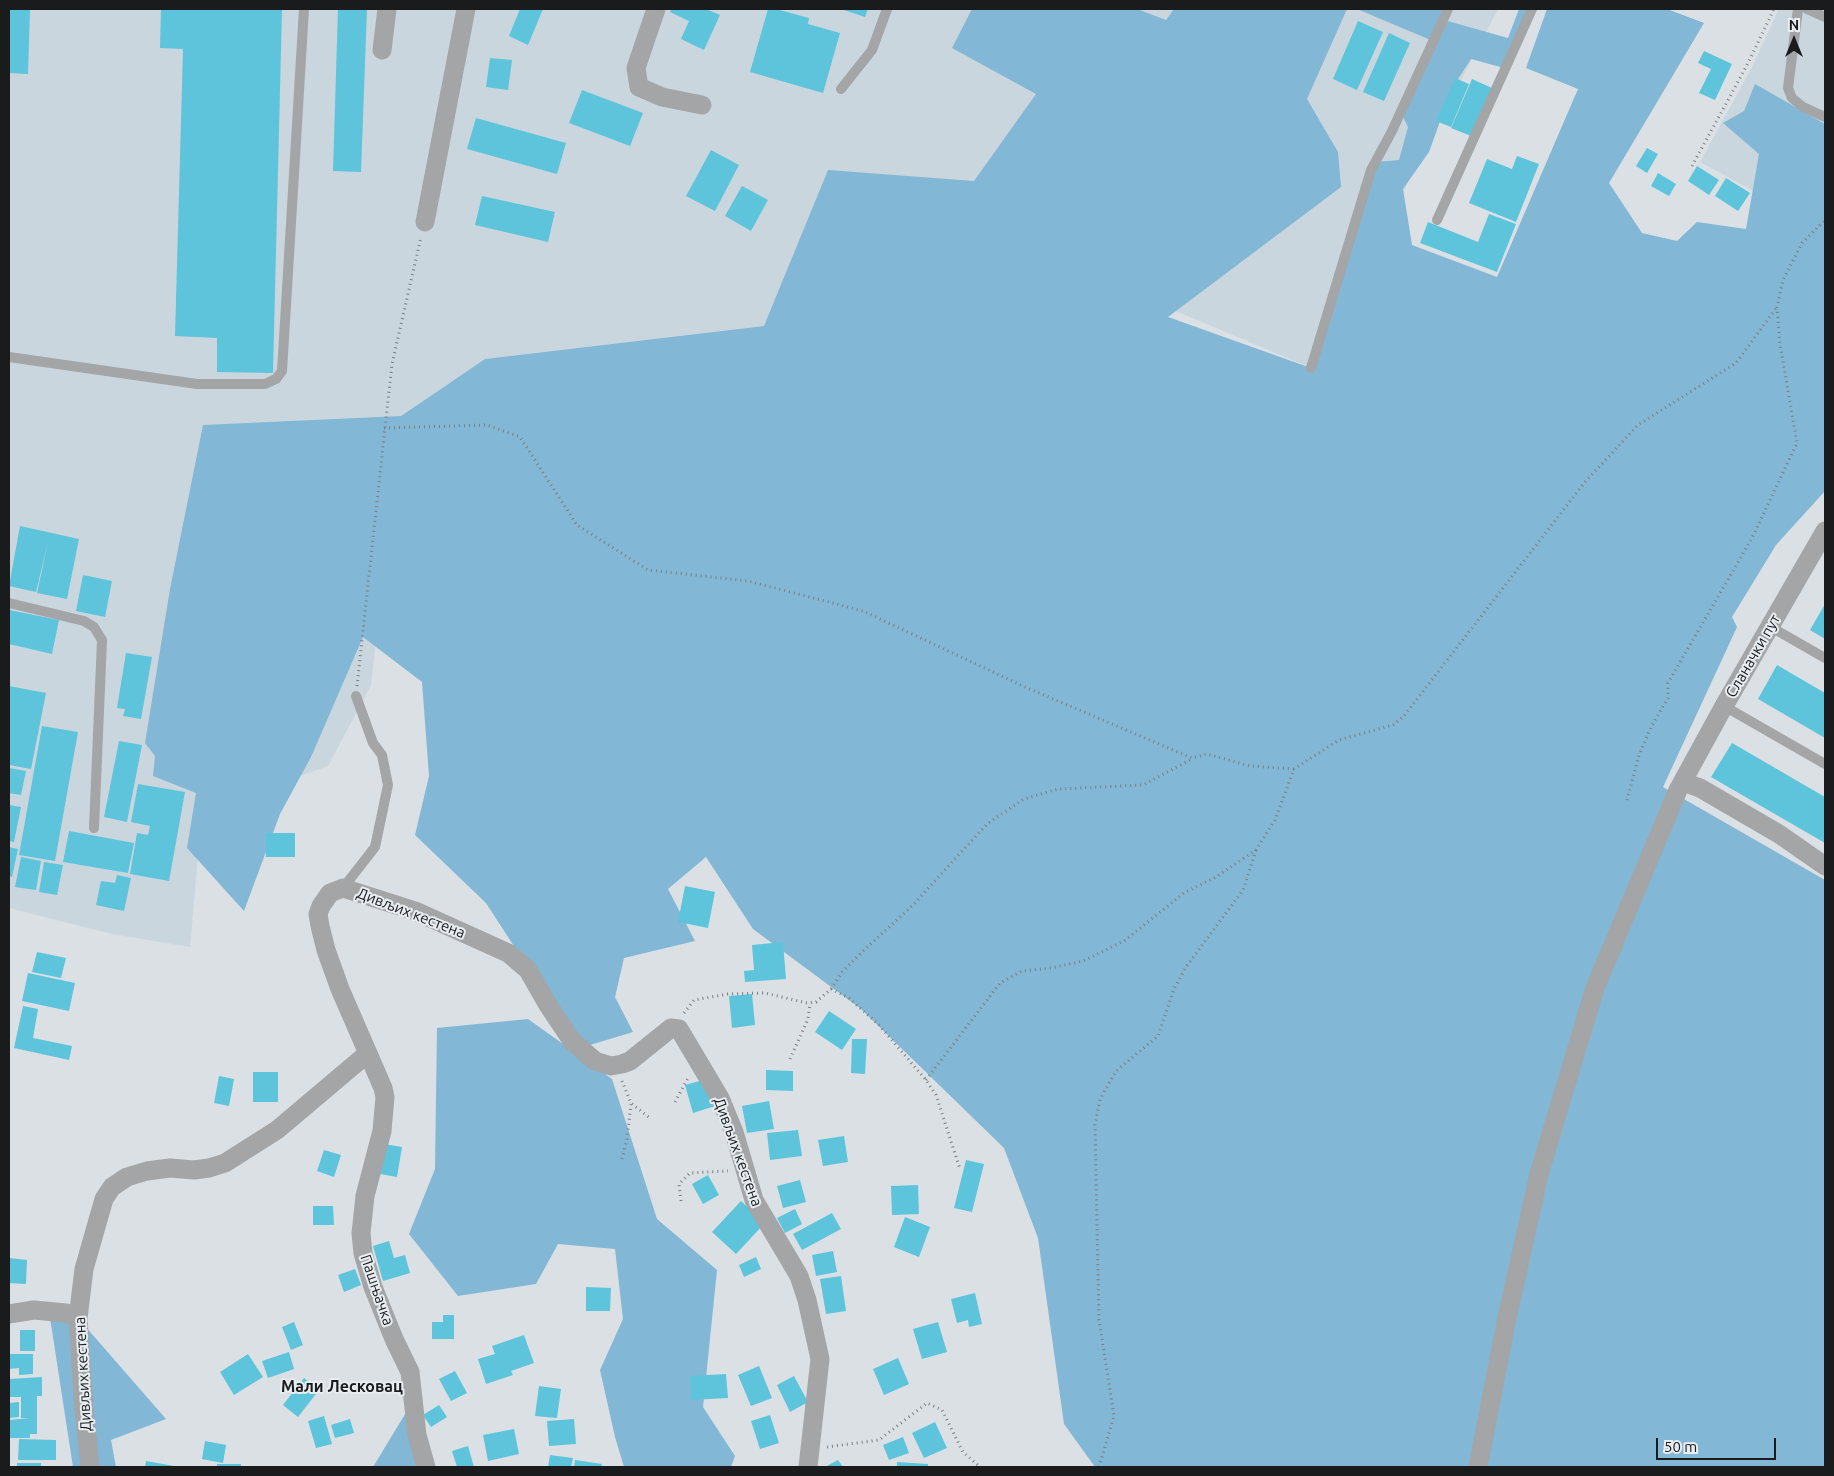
<!DOCTYPE html>
<html>
<head>
<meta charset="utf-8">
<style>
  body { margin:0 }
  #map { position:relative; width:1834px; height:1476px; overflow:hidden; background:#dae0e4; font-family:Ubuntu,sans-serif }
  canvas { display:block }
  .frame { position:absolute; inset:0; border:10px solid #191b1c; pointer-events:none }
  .north { position:absolute; left:1769px; top:15px; width:50px; height:50px; -webkit-text-stroke:4px #e7edf1; paint-order:stroke; rotate:0deg; font-size:14px; font-weight:700; line-height:20px; text-align:center; color:#191b1c }
  .north::after { content:''; display:block; margin:auto; width:18px; height:22px; background:#191b1c; clip-path:polygon(50% 0,100% 100%,50% 72%,0 100%) }
  .scale { position:absolute; left:1656px; top:1438px; width:120px; height:22px; box-sizing:border-box; border:2px solid #191b1c; border-top:0; padding-left:6px; font-size:15px; line-height:18px; white-space:nowrap; color:#191b1c; -webkit-text-stroke:4px #e7edf1; paint-order:stroke }
</style>
</head>
<body>
<div id="map">
<canvas width="1834" height="1476"></canvas>
<div class="frame"></div>
<div class="north">N</div>
<div class="scale">50 m</div>
</div>
<script>
const ctx = document.querySelector('canvas').getContext('2d');
ctx.lineJoin = 'round';
function fill(path, color) {
  ctx.fillStyle = color;
  ctx.fill(path, 'evenodd');
}
function shape(rows) {
  const path = new Path2D();
  for (const r of rows) {
    path.moveTo(r[0], r[1]);
    for (let i = 2; i < r.length; i += 2) path.lineTo(r[i], r[i + 1]);
  }
  return path;
}
function stroke(path, color, width, dash) {
  ctx.strokeStyle = color;
  ctx.lineWidth = width;
  ctx.lineCap = dash ? 'butt' : 'round';
  ctx.setLineDash(dash || []);
  ctx.stroke(path);
}
function drawText(font, color, halo, rows, align = 'center') {
  ctx.font = font + ' Ubuntu,sans-serif';
  ctx.lineWidth = 4;
  ctx.setLineDash([]);
  ctx.textBaseline = 'middle';
  ctx.strokeStyle = halo;
  ctx.fillStyle = color;
  for (const [text, x, y, turn = 0] of rows) {
    ctx.save();
    ctx.translate(x, y);
    ctx.rotate((+turn || 0) * Math.PI / 180);
    ctx.textAlign = isNaN(turn) ? turn : align;
    if (halo) ctx.strokeText(text, 0, 0);
    ctx.fillText(text, 0, 0);
    ctx.restore();
  }
}
const built = shape([
  [9,9,1498,9,1311,368,1083,272,764,326,485,359,401,416,371,685,328,766,202,811,190,947,112,934,9,908],
  [1779,9,1825,9,1825,189,1793,212,1700,162,1751,69]
]);
const green = shape([
  [972,9,1137,9,1166,20,1174,9,1347,9,1307,99,1338,152,1341,187,1168,317,1311,368,1375,162,1399,160,1408,127,1401,112,1433,41,1357,9,1448,9,1444,20,1508,38,1519,9,1532,9,1504,68,1471,59,1452,88,1429,152,1403,189,1412,245,1497,277,1578,89,1526,68,1547,9,1667,9,1704,23,1609,183,1642,233,1677,241,1697,222,1746,229,1759,154,1723,123,1744,111,1755,84,1825,124,1825,491,1776,545,1732,617,1737,627,1663,787,1825,880,1825,1467,1095,1467,1064,1424,1038,1238,1004,1148,861,1009,753,929,706,857,668,889,695,941,624,958,615,997,633,1032,580,1048,486,903,415,835,429,776,422,682,363,637,311,757,280,814,244,911,187,848,196,793,153,776,155,756,145,743,170,589,203,425,401,416,485,359,764,326,828,170,974,181,1036,94,952,48],
  [528,1019,612,1079,657,1219,717,1270,703,1407,735,1456,731,1467,624,1467,615,1437,600,1370,623,1319,615,1249,558,1244,536,1284,458,1296,409,1234,435,1169,437,1028],
  [49,1311,78,1318,166,1419,111,1440,116,1467,73,1467],
  [413,1401,426,1467,373,1467]
]);
const building = shape([
  [9,9,30,9,28,74,9,73],
  [161,9,282,9,273,373,217,372,217,338,175,336,183,49,160,48],
  [338,9,367,9,361,172,333,171],
  [520,9,543,9,528,45,509,36],
  [672,9,706,9,720,15,704,50,681,39,689,21,670,12],
  [768,9,776,9,809,18,808,24,840,33,823,93,750,72],
  [841,9,868,9,865,17],
  [1358,21,1383,32,1357,90,1333,79],
  [1389,33,1410,43,1384,101,1363,92],
  [1704,51,1732,64,1715,100,1699,93,1711,69,1698,63],
  [490,58,512,60,508,90,486,87],
  [1455,78,1469,84,1451,127,1436,121],
  [1472,79,1492,88,1471,136,1451,128],
  [582,90,643,113,630,146,569,123],
  [476,118,566,143,557,174,467,149],
  [1647,148,1658,154,1647,173,1636,166],
  [711,150,739,165,715,211,686,196],
  [1517,156,1539,164,1516,222,1469,203,1487,159,1512,169],
  [1697,166,1719,180,1709,195,1688,181],
  [1658,173,1676,184,1669,196,1651,186],
  [1726,178,1750,193,1738,211,1715,196],
  [742,186,768,200,751,231,725,216],
  [482,196,555,212,548,242,475,225],
  [1489,214,1516,224,1497,272,1420,243,1428,222,1478,242],
  [20,526,79,539,67,599,37,593,48,542,36,592,9,586],
  [83,575,112,581,105,617,76,611],
  [1825,604,1825,639,1810,630],
  [9,610,59,620,52,654,9,644],
  [126,653,152,657,141,719,123,716,125,709,117,708],
  [1777,665,1825,693,1825,738,1758,699],
  [9,686,46,693,31,769,9,765],
  [42,726,78,732,55,861,19,855],
  [119,741,142,745,127,822,104,817],
  [1732,743,1825,797,1825,843,1711,777],
  [9,768,26,771,21,795,9,793],
  [138,784,185,792,169,881,130,874,137,833,148,835,150,826,131,822],
  [9,805,21,807,14,842,9,841],
  [69,831,134,843,128,873,63,862],
  [266,833,295,833,295,857,266,857],
  [9,847,18,849,12,877,9,876],
  [21,857,41,861,36,890,15,887],
  [44,862,63,865,57,895,39,892],
  [117,875,131,878,124,911,96,905,101,881,115,883],
  [685,886,715,892,708,928,678,922],
  [783,942,786,979,745,982,744,971,754,970,752,945],
  [37,952,66,958,61,978,32,972],
  [28,973,75,983,69,1011,22,1001],
  [752,994,755,1025,732,1028,729,996],
  [23,1006,38,1009,33,1038,72,1046,69,1060,14,1048],
  [829,1011,856,1029,842,1050,815,1032],
  [852,1039,867,1039,865,1074,851,1073],
  [766,1070,793,1071,793,1091,766,1090],
  [253,1072,278,1072,278,1102,253,1102],
  [219,1076,234,1079,229,1106,214,1103],
  [707,1079,715,1106,693,1113,685,1085],
  [769,1101,774,1129,747,1133,742,1106],
  [798,1130,802,1156,770,1160,767,1133],
  [844,1136,848,1162,823,1166,818,1140],
  [384,1144,402,1147,397,1177,380,1174],
  [324,1150,341,1155,334,1177,317,1171],
  [966,1160,984,1164,972,1212,954,1208],
  [708,1175,719,1195,703,1204,692,1184],
  [800,1180,806,1202,783,1208,777,1186],
  [918,1185,919,1214,892,1215,891,1186],
  [741,1201,765,1223,736,1254,712,1232],
  [313,1206,333,1206,334,1225,313,1225],
  [795,1209,802,1224,785,1233,777,1218],
  [832,1213,841,1229,802,1250,793,1234],
  [905,1217,930,1227,919,1257,894,1247],
  [389,1241,394,1258,405,1255,410,1273,383,1281,373,1246],
  [833,1251,837,1272,816,1276,812,1255],
  [756,1257,761,1269,744,1277,739,1265],
  [9,1258,27,1260,26,1284,9,1283],
  [355,1269,361,1285,344,1292,338,1275],
  [841,1276,846,1311,826,1314,820,1279],
  [586,1287,611,1288,610,1311,586,1311],
  [975,1293,982,1324,969,1327,968,1320,957,1323,951,1299],
  [443,1315,454,1315,454,1339,432,1339,432,1322,443,1322],
  [294,1322,303,1345,291,1350,282,1327],
  [938,1322,947,1352,922,1359,913,1329],
  [20,1330,35,1330,35,1351,20,1351],
  [524,1335,534,1363,511,1371,513,1375,486,1384,478,1359,495,1354,492,1346],
  [289,1352,294,1369,268,1378,262,1361],
  [9,1354,33,1354,33,1374,19,1375,19,1368,9,1369],
  [248,1354,263,1377,234,1395,220,1372],
  [898,1358,909,1384,884,1395,873,1369],
  [759,1366,772,1398,751,1406,738,1375],
  [455,1371,467,1393,451,1401,439,1379],
  [726,1374,728,1398,691,1400,690,1376],
  [794,1376,808,1402,790,1412,777,1385],
  [42,1377,42,1396,37,1396,37,1434,30,1434,30,1438,9,1438,9,1420,30,1418,21,1418,21,1397,9,1397,9,1379],
  [304,1378,319,1390,298,1417,283,1405],
  [539,1386,561,1389,557,1418,535,1416],
  [19,1402,19,1417,9,1418,9,1403],
  [439,1405,447,1417,431,1427,423,1415],
  [770,1415,779,1443,760,1449,751,1421],
  [324,1416,332,1444,316,1448,308,1421],
  [350,1419,354,1433,335,1438,331,1425],
  [574,1419,576,1444,549,1446,547,1421],
  [935,1422,947,1448,924,1458,912,1433],
  [514,1429,519,1454,488,1461,483,1435],
  [903,1437,909,1453,889,1460,883,1445],
  [19,1439,56,1440,56,1460,18,1460],
  [205,1441,226,1445,223,1463,202,1459],
  [468,1446,474,1467,457,1467,452,1451],
  [550,1455,573,1458,571,1467,548,1467],
  [575,1460,602,1464,601,1467,574,1467],
  [838,1460,843,1467,825,1467],
  [146,1461,174,1466,174,1467,145,1467],
  [897,1462,928,1464,928,1467,897,1467],
  [17,1463,41,1463,41,1467,17,1467],
  [217,1464,241,1464,241,1467,217,1467]
]);
const path = shape([
  [1692,166,1746,67,1774,9],
  [384,428,487,425,520,437,577,525,648,570,748,581,863,611,1025,687,1192,758,1207,754,1250,766,1294,769],
  [357,686,392,364,421,237],
  [1627,800,1639,755,1652,725,1668,698,1668,683,1752,538,1797,443,1780,344,1777,307,1783,280,1802,243,1825,220],
  [831,989,849,998,879,1025,926,1080,936,1095,960,1169],
  [684,1013,694,1000,728,994,765,993,807,1003,816,1002,831,989,842,972,861,953,912,906,987,824,1024,799,1058,789,1143,785,1192,759],
  [790,1059,808,1019,810,1003],
  [926,1080,1000,983,1022,971,1051,968,1083,961,1124,941,1184,893,1216,877,1256,850,1275,820,1294,769,1339,740,1393,725,1404,716,1585,482,1638,425,1736,363,1777,307],
  [622,1081,631,1103,651,1119],
  [675,1102,689,1076],
  [622,1159,627,1139,631,1104],
  [681,1201,679,1184,690,1173,728,1171],
  [827,1447,879,1440,927,1403,942,1410,963,1452,980,1467],
  [1099,1467,1114,1416,1099,1320,1095,1125,1100,1099,1116,1071,1158,1036,1174,989,1186,967,1243,890,1256,850]
]);
const service = shape([
  [1798,9,1788,88,1792,98,1803,107,1825,117],
  [1807,9,1825,17],
  [841,89,872,50,887,9],
  [1437,220,1532,9],
  [9,357,197,384,265,384,276,379,282,371,304,9],
  [1311,368,1371,170,1392,131,1448,9],
  [9,603,84,621,94,627,102,640,94,828],
  [1769,626,1825,658],
  [1724,706,1825,764],
  [343,888,375,847,388,785,382,755,373,743,356,696]
]);
const minor = shape([
  [656,9,636,68,639,87,662,97,702,105],
  [382,50,387,9],
  [425,222,466,9],
  [1683,782,1700,788,1779,834,1825,866],
  [9,1314,34,1310,66,1313,78,1318],
  [90,1467,84,1409,78,1318,84,1269,104,1199,112,1187,127,1177,147,1171,170,1168,194,1170,209,1168,225,1163,277,1130,367,1054],
  [426,1467,417,1435,410,1372,394,1339,373,1287,363,1253,361,1233,365,1196,382,1131,385,1097,383,1088,340,989,326,950,320,926,318,914,321,906,330,893,343,888,415,911,508,953,528,970,548,1005,572,1041,595,1061,611,1066,622,1064,630,1061,671,1028,679,1029,720,1098,734,1132,754,1200,799,1276,807,1300,820,1359,808,1467],
  [1478,1467,1506,1323,1539,1174,1595,988,1678,790,1724,706,1825,531]
]);
const streetNames = [
  ["Сланачки пут",1753,656,-60],
  ["Дивљих кестена",411,913,21],
  ["Дивљих кестена",738,1152,70],
  ["Пашњачка",377,1290,71],
  ["Дивљих кестена",83,1374,-93]
];
const neighbourhoodNames = [
  ["Мали Лесковац",342,1387]
];
fill(built, '#c9d6de');
fill(green, '#82b7d6');
fill(building, '#5dc4db');
stroke(path, '#7a7e80', 3, [1, 4]);
stroke(service, '#a3a5a7', 10);
stroke(minor, '#a3a5a7', 19);
drawText('15px', '#191b1c', '#e7edf1', streetNames);
drawText('bold 16px', '#191b1c', '#e7edf1', neighbourhoodNames);
</script>
</body>
</html>
